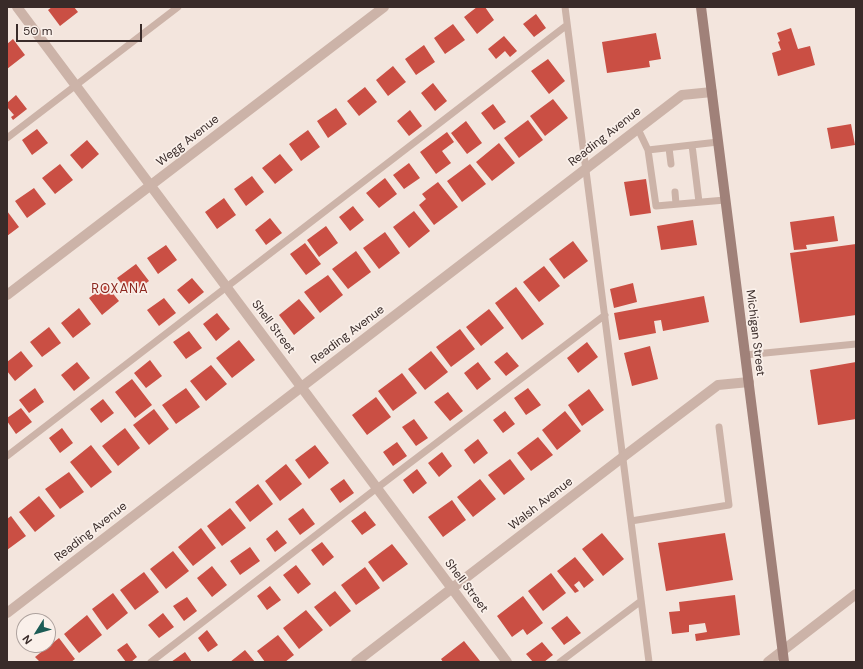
<!DOCTYPE html>
<html>
<head>
<meta charset="utf-8">
<style>
  body { margin:0 }
  #map { position:relative; width:863px; height:669px; overflow:hidden; background:#f3e5dd; font-family:"DM Sans",sans-serif }
  canvas { display:block }
  .frame { position:absolute; inset:0; border:8px solid #392b29; pointer-events:none }
  .north { position:absolute; left:16px; top:613px; width:40px; height:40px; box-sizing:border-box; background:#faf0ea; border:1px solid #ada19d; border-radius:50%; rotate:233deg; font-size:11px; font-weight:700; line-height:16px; text-align:center; color:#392b29 }
  .north::after { content:''; display:block; margin:auto; width:14px; height:18px; background:#1c5c56; clip-path:polygon(50% 0,100% 100%,50% 72%,0 100%) }
  .scale { position:absolute; left:16px; top:24px; width:126px; height:18px; box-sizing:border-box; border:2px solid #392b29; border-top:0; padding-left:5px; font-size:12px; line-height:14px; white-space:nowrap; color:#392b29; -webkit-text-stroke:3px #faf0ea; paint-order:stroke }
</style>
</head>
<body>
<div id="map">
<canvas width="863" height="669"></canvas>
<div class="frame"></div>
<div class="north">N</div>
<div class="scale">50 m</div>
</div>
<script>
const ctx = document.querySelector('canvas').getContext('2d');
ctx.lineJoin = 'round';
function fill(path, color) {
  ctx.fillStyle = color;
  ctx.fill(path, 'evenodd');
}
function shape(rows) {
  const path = new Path2D();
  for (const r of rows) {
    path.moveTo(r[0], r[1]);
    for (let i = 2; i < r.length; i += 2) path.lineTo(r[i], r[i + 1]);
  }
  return path;
}
function stroke(path, color, width, dash) {
  ctx.strokeStyle = color;
  ctx.lineWidth = width;
  ctx.lineCap = dash ? 'butt' : 'round';
  ctx.setLineDash(dash || []);
  ctx.stroke(path);
}
function drawText(font, color, halo, rows, align = 'center') {
  ctx.font = font + ' "DM Sans",sans-serif';
  ctx.lineWidth = 3.5;
  ctx.setLineDash([]);
  ctx.textBaseline = 'middle';
  ctx.strokeStyle = halo;
  ctx.fillStyle = color;
  for (const [text, x, y, turn = 0] of rows) {
    ctx.save();
    ctx.translate(x, y);
    ctx.rotate((+turn || 0) * Math.PI / 180);
    ctx.textAlign = isNaN(turn) ? turn : align;
    if (halo) ctx.strokeText(text, 0, 0);
    ctx.fillText(text, 0, 0);
    ctx.restore();
  }
}
const building = shape([
  [52,7,74,7,78,12,60,26,48,10],
  [477,7,485,7,494,20,477,34,464,17],
  [536,14,546,28,534,37,523,24],
  [453,24,465,40,445,54,434,38],
  [791,28,798,49,810,46,815,65,778,76,772,53,781,50,778,42,780,41,777,33],
  [656,33,661,59,649,61,650,67,607,73,602,42],
  [504,36,517,51,510,57,505,51,496,59,488,49],
  [13,39,25,55,7,69,7,44],
  [424,45,435,62,416,75,405,59],
  [548,59,565,81,549,94,531,71],
  [393,66,406,82,388,96,376,80],
  [433,83,447,101,435,111,421,93],
  [365,87,377,102,359,116,347,101],
  [16,95,27,109,13,120,11,117,14,115,7,107,7,103],
  [553,99,568,118,545,136,530,116],
  [493,104,506,122,494,130,481,113],
  [336,108,347,124,328,138,317,121],
  [410,110,422,126,409,136,397,121],
  [528,120,543,140,519,158,504,138],
  [466,121,482,143,467,154,451,133],
  [851,124,855,145,831,149,827,128],
  [37,129,48,143,32,155,22,140],
  [308,130,320,147,301,161,289,144],
  [447,132,454,142,442,151,451,163,436,174,420,152],
  [87,140,99,154,82,169,70,155],
  [499,143,515,163,492,181,476,162],
  [280,154,293,170,275,184,262,168],
  [409,163,420,178,404,189,393,175],
  [60,164,73,180,55,194,42,178],
  [470,164,486,184,462,202,447,181],
  [252,176,264,192,246,206,234,189],
  [385,178,397,194,379,208,366,193],
  [646,179,651,213,630,216,624,182],
  [438,182,458,207,434,225,419,205,426,199,422,194],
  [34,188,46,204,27,218,15,201],
  [224,198,236,215,217,229,205,212],
  [353,206,364,220,350,231,339,217],
  [7,211,19,227,7,236],
  [414,211,430,231,409,248,393,227],
  [834,216,838,241,806,245,807,249,794,250,790,222],
  [270,218,282,233,266,245,255,230],
  [693,220,697,245,661,250,657,226],
  [326,226,338,243,319,257,307,240],
  [385,232,400,253,379,269,363,248],
  [573,241,588,261,564,279,549,259],
  [305,243,321,264,306,275,290,254],
  [856,244,856,315,800,323,790,253],
  [166,245,177,260,158,274,147,258],
  [356,251,371,272,348,289,332,269],
  [136,264,149,281,130,295,117,278],
  [544,266,560,286,539,302,523,282],
  [328,275,343,295,320,313,304,292],
  [192,278,204,292,189,304,177,290],
  [633,283,637,302,614,308,610,289],
  [106,285,119,301,102,315,89,298],
  [516,287,544,324,522,340,495,303],
  [704,296,709,322,663,331,661,320,654,321,656,333,619,340,614,313],
  [164,298,176,313,159,326,147,310],
  [299,299,315,318,294,335,279,315],
  [79,308,91,324,73,338,61,323],
  [489,309,504,328,481,346,466,327],
  [217,313,230,329,216,341,203,324],
  [49,327,61,343,42,357,30,342],
  [460,329,475,349,451,367,436,347],
  [189,331,202,348,186,359,173,342],
  [239,340,255,360,232,378,216,358],
  [587,342,598,357,578,373,567,358],
  [650,346,658,379,632,386,624,353],
  [21,351,33,366,15,381,7,371,7,362],
  [431,351,448,372,425,390,408,369],
  [507,352,519,366,506,376,494,362],
  [150,360,162,376,146,388,134,373],
  [77,362,90,378,74,391,61,375],
  [478,362,491,379,477,390,464,373],
  [856,362,856,419,818,425,810,370],
  [211,365,227,384,206,401,190,381],
  [402,373,417,393,393,411,378,391],
  [132,379,152,405,135,418,115,392],
  [35,388,44,402,29,413,19,400],
  [186,388,200,407,176,424,162,405],
  [528,388,541,405,526,415,514,398],
  [589,389,604,410,582,426,568,405],
  [448,392,463,411,450,421,434,402],
  [376,397,391,417,367,435,352,415],
  [103,399,114,413,101,423,90,409],
  [21,408,32,422,16,434,7,421,7,418],
  [154,409,169,429,149,445,133,425],
  [505,411,515,424,503,433,493,420],
  [565,411,581,431,557,450,542,430],
  [414,419,428,438,416,446,402,427],
  [62,428,73,443,60,453,49,438],
  [125,428,140,448,118,466,102,446],
  [538,437,553,455,531,471,517,453],
  [478,439,488,453,474,464,464,450],
  [397,442,407,456,393,466,383,452],
  [91,445,112,472,91,488,70,462],
  [315,445,329,463,309,479,295,460],
  [442,452,452,466,439,477,428,463],
  [510,459,525,479,504,495,488,475],
  [286,464,302,484,280,501,265,481],
  [417,469,427,483,413,494,403,480],
  [69,472,84,492,60,509,45,489],
  [344,479,354,493,340,503,330,489],
  [480,479,496,499,473,517,457,497],
  [258,484,273,504,250,522,235,502],
  [39,496,55,516,35,532,19,512],
  [452,500,466,520,443,537,428,517],
  [230,508,246,528,222,546,207,526],
  [303,508,315,524,300,535,288,519],
  [365,511,376,525,362,535,351,521],
  [11,516,26,536,7,550,7,519],
  [201,528,216,548,193,566,178,547],
  [277,530,287,543,275,552,266,539],
  [602,533,624,559,603,576,582,549],
  [725,533,733,580,666,591,658,543],
  [322,542,334,557,323,566,311,550],
  [392,544,408,564,383,582,368,562],
  [250,547,260,561,240,575,230,561],
  [173,551,189,571,166,589,150,569],
  [575,557,594,580,584,588,579,581,574,585,579,591,575,593,557,571],
  [296,565,311,584,298,594,283,575],
  [212,566,227,585,212,597,197,578],
  [365,567,380,588,356,605,341,585],
  [144,572,159,592,135,610,120,590],
  [551,573,566,593,543,611,528,591],
  [270,586,281,600,267,610,257,596],
  [335,591,351,611,330,627,314,607],
  [113,593,128,613,107,630,92,609],
  [735,595,740,635,696,641,695,634,707,632,705,623,689,625,689,632,672,634,669,612,680,611,679,602],
  [523,596,543,623,527,635,523,629,512,637,497,616],
  [187,597,197,611,184,621,173,606],
  [306,610,323,630,299,649,283,628],
  [163,613,174,627,159,638,148,625],
  [87,615,102,635,79,653,64,634],
  [567,616,581,633,564,645,551,628],
  [207,630,218,645,208,652,198,638],
  [278,635,294,655,285,662,265,662,257,651],
  [59,638,75,659,71,662,40,662,35,657],
  [464,641,480,661,479,662,443,662,441,659],
  [542,642,553,655,544,662,533,662,526,654],
  [127,643,137,657,131,662,126,662,117,650],
  [245,650,255,662,230,662],
  [185,652,192,662,171,662]
]);
const service = shape([
  [565,7,649,662],
  [638,129,648,150],
  [7,138,178,7],
  [718,142,648,150,656,206,725,200],
  [692,145,699,202],
  [669,148,671,164],
  [675,192,676,204],
  [745,355,856,344],
  [7,456,567,25],
  [631,521,729,505,719,427],
  [151,662,377,488,605,315],
  [560,662,641,601]
]);
const minor = shape([
  [17,7,507,662],
  [7,295,384,7],
  [7,613,682,95,712,92],
  [356,662,623,457,718,385,749,382],
  [768,662,856,594]
]);
const secondary = shape([
  [701,7,784,662]
]);
const streetNames = [
  ["Reading Avenue",605,137,-38],
  ["Wegg Avenue",188,141,-38],
  ["Shell Street",273,327,53],
  ["Michigan Street",755,333,83],
  ["Reading Avenue",348,335,-37],
  ["Walsh Avenue",541,504,-38],
  ["Reading Avenue",91,532,-38],
  ["Shell Street",466,586,53]
];
const neighbourhoodNames = [
  ["ROXANA",120,290]
];
fill(building, '#ca4f44');
stroke(service, '#ccb3a8', 7);
stroke(minor, '#ccb3a8', 10);
stroke(secondary, '#a08179', 10);
drawText('12px', '#392b29', '#faf0ea', streetNames);
ctx.letterSpacing = '1px';
drawText('13px', '#8b271f', '#faf0ea', neighbourhoodNames);
ctx.letterSpacing = '0px';
</script>
</body>
</html>
